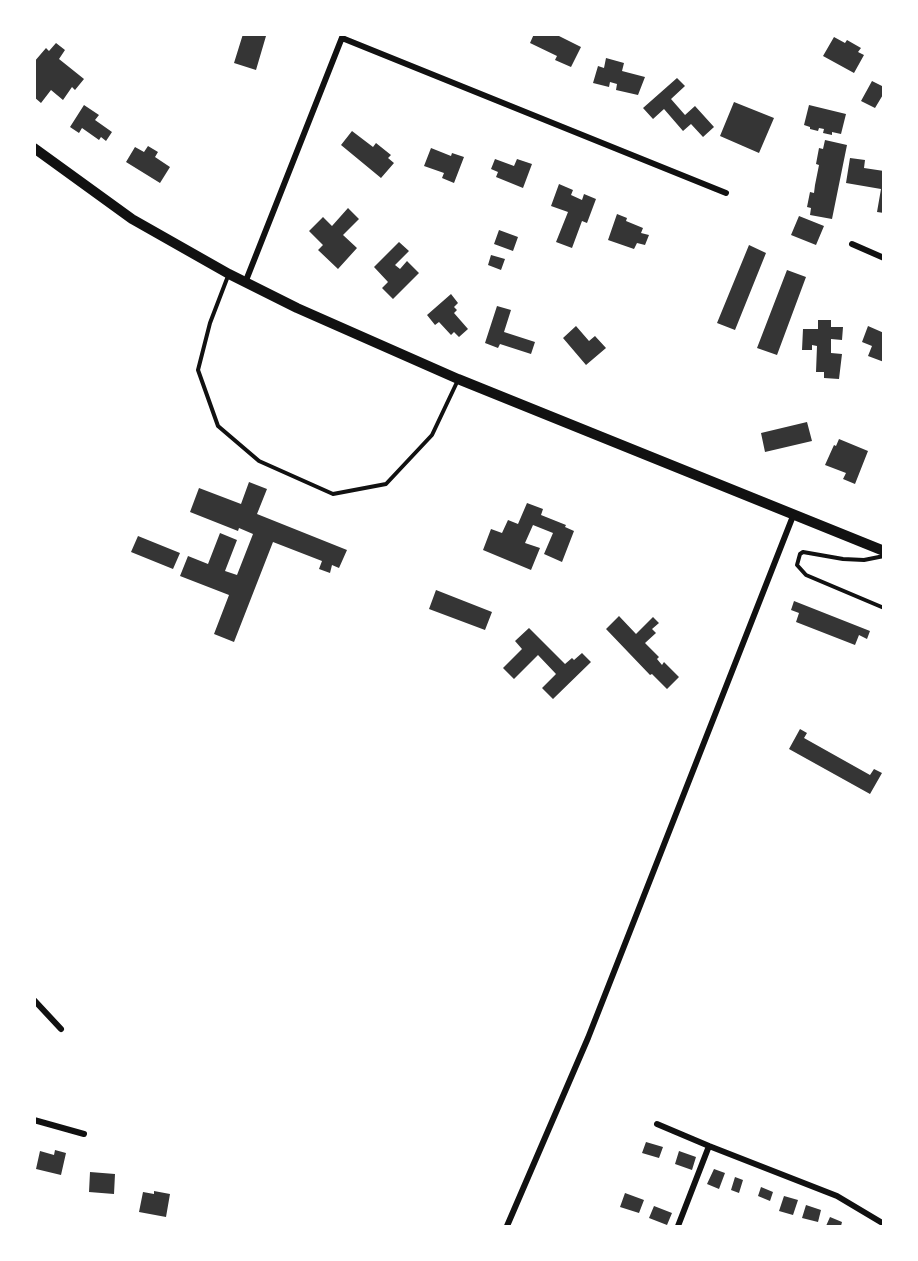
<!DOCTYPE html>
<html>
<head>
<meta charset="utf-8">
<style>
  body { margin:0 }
  #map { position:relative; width:918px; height:1261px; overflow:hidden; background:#fff; font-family:"PT Sans",sans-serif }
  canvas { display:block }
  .frame { position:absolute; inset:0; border:36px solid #fff; pointer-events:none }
</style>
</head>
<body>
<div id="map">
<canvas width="918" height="1261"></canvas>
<div class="frame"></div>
</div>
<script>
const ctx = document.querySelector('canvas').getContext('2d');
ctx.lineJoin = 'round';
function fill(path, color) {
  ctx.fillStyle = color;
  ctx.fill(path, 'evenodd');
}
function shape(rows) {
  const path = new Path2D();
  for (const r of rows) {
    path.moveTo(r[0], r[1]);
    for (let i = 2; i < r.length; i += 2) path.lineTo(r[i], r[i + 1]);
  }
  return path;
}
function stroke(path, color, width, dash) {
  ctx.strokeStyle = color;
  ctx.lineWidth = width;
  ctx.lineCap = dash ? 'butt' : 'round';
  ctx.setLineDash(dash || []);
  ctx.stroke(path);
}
const building = shape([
  [243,34,266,36,256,70,234,63],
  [534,34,555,34,581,47,571,67,555,60,557,56,530,43],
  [834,37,845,43,847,40,861,48,858,52,864,55,854,73,823,56],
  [56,43,65,50,59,59,84,79,75,90,72,87,63,100,51,90,41,103,34,97,34,62,46,48,49,51],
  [606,58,624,63,622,71,645,77,638,95,616,90,617,84,610,82,609,87,593,83,598,66,604,68],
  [677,78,685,86,671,99,685,115,695,106,714,127,703,137,691,124,683,131,664,109,653,119,643,108],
  [872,81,884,87,884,93,875,108,861,101],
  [734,102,774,118,759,153,720,136],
  [84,105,99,115,95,120,112,132,106,141,101,137,99,140,82,128,79,133,70,127],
  [809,105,846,114,841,134,832,132,832,135,823,133,824,129,819,128,818,131,810,129,810,127,804,125],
  [352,131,373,147,376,143,391,155,388,158,394,163,381,178,341,145],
  [825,140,847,145,832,219,810,215,811,208,807,207,810,192,814,193,815,185,819,165,816,164,819,148,823,149],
  [148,146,158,152,155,157,170,167,160,183,126,162,135,147,144,152],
  [431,148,451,156,452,153,464,157,454,183,442,178,444,173,424,166],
  [850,158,865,160,864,168,884,171,884,213,877,212,881,189,846,183],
  [495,159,514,166,517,159,532,164,523,188,496,177,498,172,491,169],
  [559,184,573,190,571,195,582,200,584,194,596,199,587,223,582,221,572,248,556,242,568,212,551,206],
  [348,208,359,219,343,235,357,248,338,269,318,250,323,245,309,231,323,217,332,226],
  [617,214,627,218,626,221,643,228,641,233,649,235,645,245,637,243,634,249,608,240],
  [799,216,824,226,816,245,791,235],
  [499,230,518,237,513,251,494,244],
  [399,242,409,251,395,265,400,269,407,261,419,273,393,299,382,288,388,282,374,267],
  [749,245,766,253,735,330,717,323],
  [491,255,505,259,501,270,488,265],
  [787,270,806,277,777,355,757,348],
  [451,294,458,303,454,307,457,310,454,313,468,329,459,337,454,332,451,335,439,322,435,325,427,315],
  [497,306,511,310,504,332,535,342,531,354,500,344,498,348,485,343],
  [818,320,831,320,831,327,843,327,842,340,831,339,831,353,842,354,839,379,824,378,824,372,816,372,817,346,812,345,812,350,802,350,803,329,818,329],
  [576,326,589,341,595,336,606,348,586,365,563,338],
  [868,326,884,333,884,362,868,356,872,346,862,342],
  [807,422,812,441,765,452,761,433],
  [839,439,868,451,855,484,843,479,846,473,825,465,834,445,836,446],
  [249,482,267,489,257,514,347,550,339,568,332,565,330,573,319,569,322,561,273,542,234,642,214,634,229,595,180,576,188,556,208,564,220,533,237,540,225,571,237,575,253,534,239,528,238,531,190,512,199,488,241,504],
  [527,503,543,509,541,515,566,525,565,527,574,531,562,562,544,554,553,533,533,525,525,543,540,548,531,570,483,550,491,529,502,533,508,520,518,524],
  [138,536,180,553,173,569,131,552],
  [436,590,492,612,485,630,429,609],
  [794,601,870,631,867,639,859,635,855,645,796,622,799,613,791,610],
  [619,616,636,634,653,617,659,623,652,629,656,633,645,643,659,657,657,659,662,665,664,662,679,677,667,689,652,674,650,675,606,629],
  [529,628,565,664,572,658,574,660,582,653,591,662,553,699,542,688,556,674,538,655,514,679,503,668,522,649,515,641],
  [800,729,807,733,804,738,870,775,874,769,882,773,870,794,789,749],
  [646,1142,663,1147,659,1158,642,1153],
  [55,1150,66,1153,61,1175,36,1169,40,1151,54,1155],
  [679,1151,696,1157,692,1170,675,1164],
  [714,1169,725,1173,719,1189,707,1184],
  [90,1172,115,1174,114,1194,89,1192],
  [735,1177,743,1180,739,1193,731,1190],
  [761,1187,773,1192,770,1201,758,1196],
  [154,1191,170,1194,166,1217,139,1212,143,1192,154,1194],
  [625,1193,644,1200,639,1213,620,1207],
  [784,1196,798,1200,793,1215,779,1211],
  [806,1205,821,1210,818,1222,802,1218],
  [654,1206,672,1213,667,1225,649,1218],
  [830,1217,842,1222,841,1226,826,1226]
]);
const service = shape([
  [228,276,210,323,198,370,218,426,259,461,333,494,386,484,432,435,458,380],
  [884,556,864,560,843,559,803,552,800,554,797,565,806,575,884,608]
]);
const minor = shape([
  [342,38,726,193],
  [852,244,884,258],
  [245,283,343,35],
  [34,1000,61,1029],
  [34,1120,84,1134],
  [657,1124,709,1146,837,1196,884,1224],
  [507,1226,588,1038,793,516],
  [678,1226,709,1146]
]);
const secondary = shape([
  [34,148,132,219,229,274,297,308,458,379,884,551]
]);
fill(building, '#353535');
stroke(service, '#111', 4);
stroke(minor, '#111', 6);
stroke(secondary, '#111', 10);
</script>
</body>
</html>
